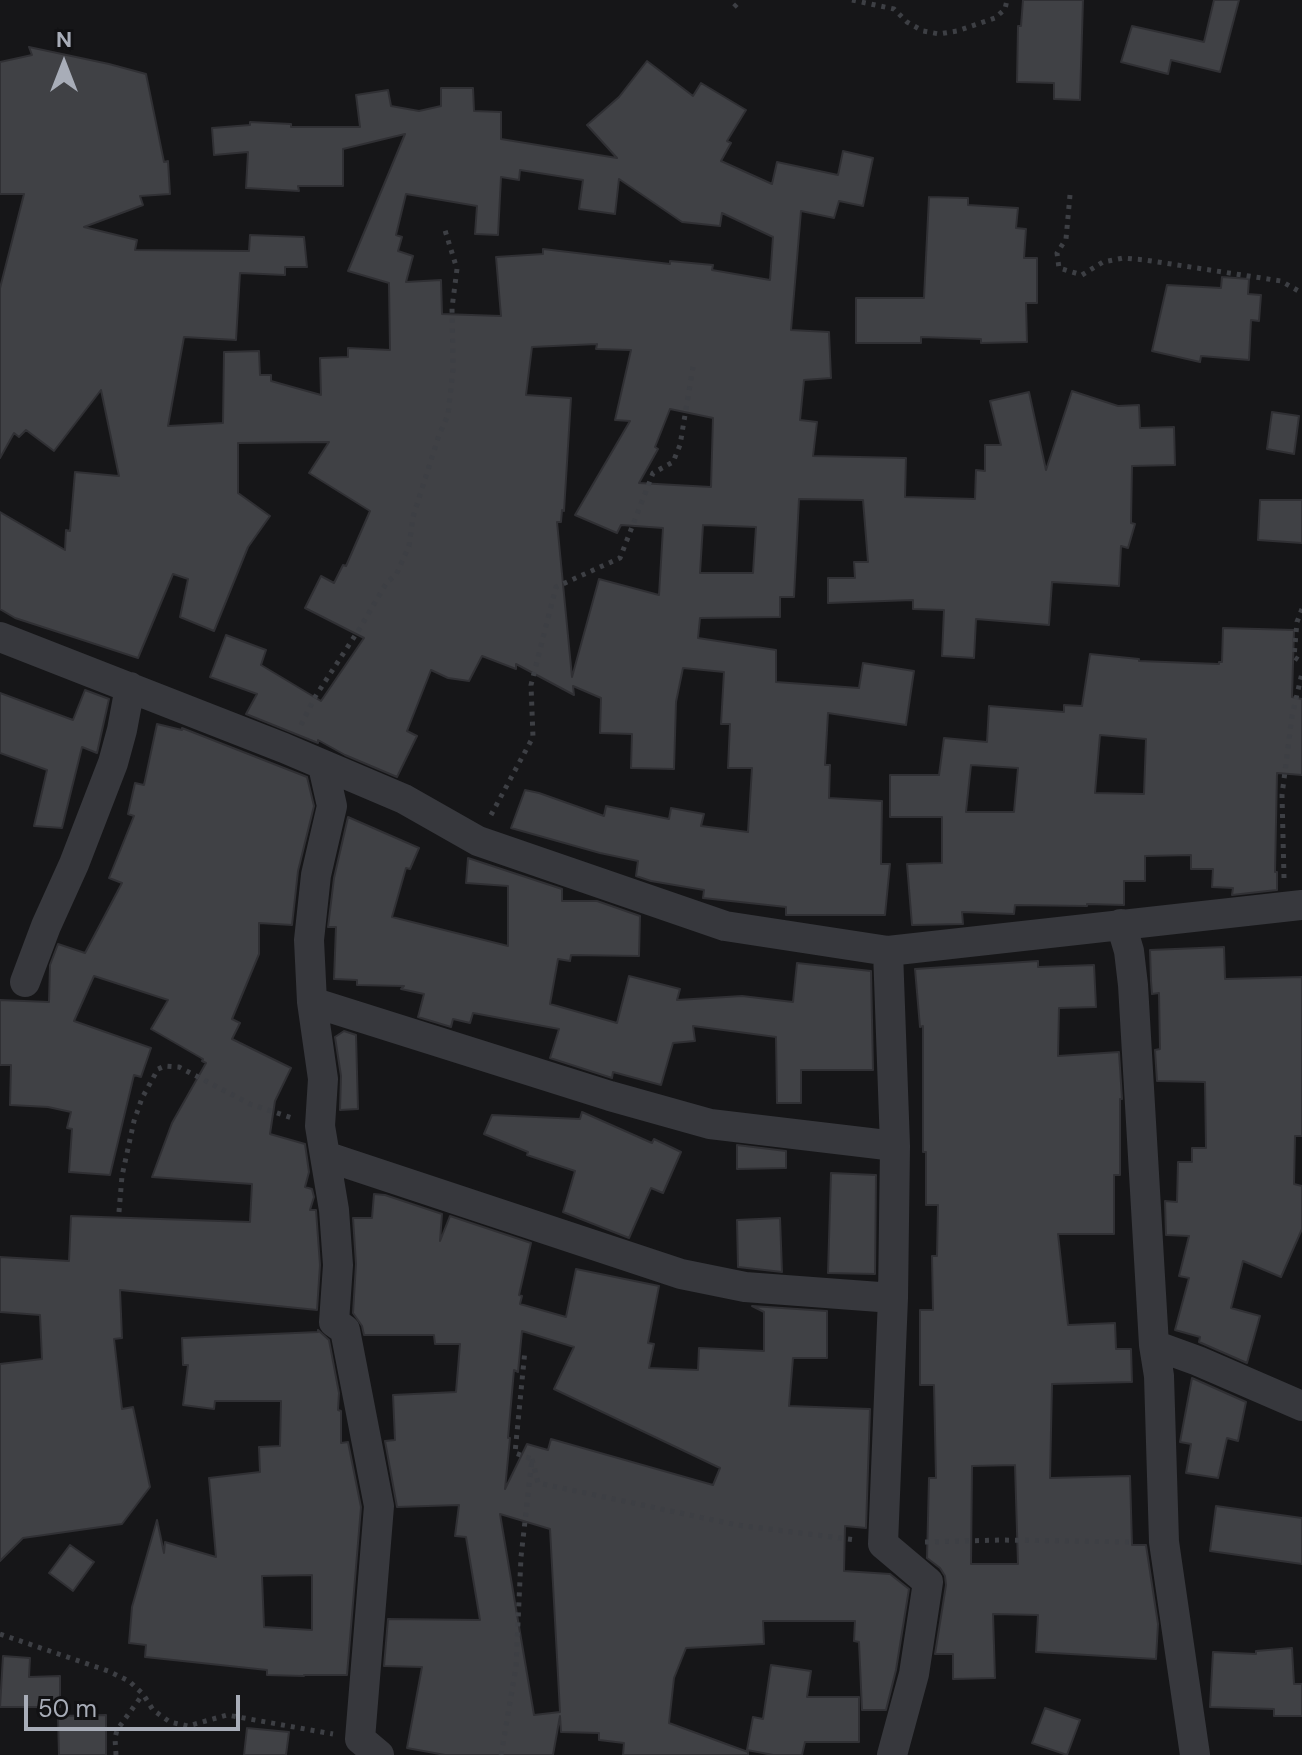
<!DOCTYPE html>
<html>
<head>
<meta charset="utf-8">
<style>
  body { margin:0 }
  #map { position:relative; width:1302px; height:1755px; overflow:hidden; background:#161618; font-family:"DM Sans",sans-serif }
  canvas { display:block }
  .north { position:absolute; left:24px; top:24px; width:80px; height:80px; -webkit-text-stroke:6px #111113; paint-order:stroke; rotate:0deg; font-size:22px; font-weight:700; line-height:32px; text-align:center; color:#a8adb8 }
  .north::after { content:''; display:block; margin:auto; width:28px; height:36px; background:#a8adb8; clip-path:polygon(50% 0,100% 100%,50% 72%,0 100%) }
  .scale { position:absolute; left:24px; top:1695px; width:216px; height:36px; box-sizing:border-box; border:4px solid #a8adb8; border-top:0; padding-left:10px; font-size:24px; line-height:28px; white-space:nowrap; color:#a8adb8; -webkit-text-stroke:6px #111113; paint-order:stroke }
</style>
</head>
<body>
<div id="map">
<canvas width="1302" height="1755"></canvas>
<div class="north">N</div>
<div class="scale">50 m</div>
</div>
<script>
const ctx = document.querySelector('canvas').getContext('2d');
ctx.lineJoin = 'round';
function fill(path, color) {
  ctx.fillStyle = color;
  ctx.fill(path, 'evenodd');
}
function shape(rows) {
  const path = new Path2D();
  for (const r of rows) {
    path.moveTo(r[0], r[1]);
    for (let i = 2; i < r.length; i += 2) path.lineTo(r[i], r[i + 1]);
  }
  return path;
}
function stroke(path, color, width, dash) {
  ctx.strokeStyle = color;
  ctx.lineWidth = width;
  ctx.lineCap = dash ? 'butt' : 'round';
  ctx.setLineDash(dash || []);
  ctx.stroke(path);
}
const building = shape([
  [1023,0,1083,0,1080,100,1054,99,1054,83,1017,82,1018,26,1021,26,1023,0],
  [1214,0,1239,0,1220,72,1171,60,1168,74,1121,62,1132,26,1204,42,1214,0],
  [29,47,109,64,146,74,164,162,168,161,170,194,140,196,143,205,84,227,137,240,135,250,249,251,250,235,304,237,307,267,285,267,285,275,240,273,236,340,184,337,168,426,223,423,224,352,259,351,260,375,271,375,271,381,321,395,320,358,348,357,348,348,390,350,389,283,348,271,405,134,343,149,343,186,298,186,299,191,246,188,248,152,214,155,212,128,250,125,250,122,291,124,291,127,360,127,356,95,388,90,391,106,419,111,441,106,441,88,473,88,474,111,501,112,501,139,617,158,587,125,619,97,647,61,693,96,701,83,746,110,727,141,731,143,721,161,772,184,777,162,838,175,843,151,873,158,863,206,839,201,834,218,801,211,791,330,829,332,831,378,804,380,800,420,817,422,813,456,906,458,905,497,975,499,976,470,985,471,985,445,1001,445,990,401,1029,392,1046,470,1072,391,1118,406,1139,405,1140,428,1174,427,1175,465,1132,466,1131,523,1135,524,1128,548,1121,546,1119,586,1052,582,1049,625,976,619,974,658,942,656,944,610,913,609,913,600,828,603,828,578,855,578,854,562,868,562,863,500,799,499,794,597,780,597,780,617,700,618,698,638,776,650,776,682,859,688,863,663,914,671,906,725,828,713,825,765,830,765,829,798,882,801,881,864,890,864,885,915,786,915,786,907,703,898,704,890,651,881,636,876,638,861,600,853,511,828,525,790,539,793,604,816,606,806,669,819,671,808,704,814,701,826,748,832,752,768,728,768,730,724,721,724,724,672,683,668,676,702,674,769,631,768,632,734,600,733,601,698,573,686,574,695,516,664,516,669,482,656,469,681,448,678,431,670,407,731,417,736,397,777,345,755,318,740,318,743,246,714,257,694,210,677,226,635,266,650,261,665,321,701,364,638,305,608,321,576,334,583,343,565,346,566,370,511,309,473,329,442,238,443,238,493,270,516,248,547,214,631,180,617,188,579,173,574,138,658,15,618,0,609,0,512,65,550,66,530,70,531,75,472,119,476,101,390,54,451,26,430,19,437,14,433,0,458,0,288,24,194,0,194,0,62,32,55,29,47],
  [520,170,583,180,579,209,615,214,619,179,682,222,720,226,722,213,773,237,770,280,712,270,713,265,670,261,670,264,543,249,543,254,496,257,501,316,442,314,441,280,406,282,413,256,398,251,402,237,396,235,406,194,477,206,475,234,498,235,501,177,519,180,520,170],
  [597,344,596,349,631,350,615,420,630,421,575,515,617,533,621,525,663,528,659,595,599,579,572,677,557,522,561,522,562,510,564,511,571,398,526,395,532,347,597,344],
  [670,409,713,418,711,487,639,483,658,449,655,447,670,409],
  [703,525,756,527,753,573,700,573,703,525],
  [929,197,968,198,968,205,1018,208,1016,228,1026,229,1024,258,1037,258,1037,303,1026,303,1027,342,981,343,981,339,921,337,921,343,856,343,856,298,924,298,929,197],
  [1222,277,1249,279,1248,294,1261,295,1259,321,1251,320,1249,360,1201,356,1200,362,1152,351,1167,285,1221,288,1222,277],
  [1272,412,1299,416,1294,454,1267,449,1272,412],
  [1260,500,1302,500,1302,543,1258,540,1260,500],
  [1223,628,1294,630,1292,697,1302,699,1302,775,1277,773,1275,872,1277,872,1277,890,1232,895,1233,888,1212,887,1213,869,1191,869,1191,855,1145,856,1145,881,1124,881,1124,905,1087,904,1087,906,1015,905,1014,914,962,912,963,924,912,925,907,864,942,863,942,817,890,817,890,775,939,775,944,738,987,742,989,706,1064,712,1064,705,1082,706,1090,654,1139,659,1139,661,1219,664,1219,662,1222,662,1223,628],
  [1100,735,1146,739,1144,794,1095,793,1100,735],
  [971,765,1018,768,1014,812,966,812,971,765],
  [85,690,109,699,97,753,82,747,62,828,34,826,47,770,0,753,0,693,73,720,85,690],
  [157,724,182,730,182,728,307,777,314,806,298,871,292,925,259,923,259,954,232,1019,240,1023,232,1039,291,1068,275,1101,270,1134,305,1144,309,1172,305,1187,312,1189,314,1197,310,1210,316,1210,320,1265,317,1310,120,1290,122,1338,114,1339,122,1409,133,1407,150,1487,122,1524,23,1538,0,1561,0,1364,42,1359,40,1315,0,1312,0,1257,69,1261,71,1216,250,1222,252,1184,152,1177,172,1123,206,1063,202,1061,203,1059,151,1029,168,1000,94,976,74,1021,151,1048,141,1077,134,1075,110,1175,69,1172,72,1129,67,1128,71,1112,48,1107,10,1105,11,1065,0,1065,0,1000,49,1002,50,965,58,944,85,953,122,883,109,878,134,816,128,814,135,783,144,785,157,724],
  [348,817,419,848,410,869,406,868,392,917,508,946,508,886,466,883,468,858,562,889,562,901,597,901,640,916,639,956,571,955,570,961,558,959,550,1004,617,1023,629,976,680,989,677,1000,742,996,793,1002,797,963,871,971,873,1070,801,1070,801,1103,777,1103,776,1037,693,1026,695,1041,673,1043,661,1085,613,1072,612,1078,550,1058,559,1029,473,1013,470,1023,453,1019,451,1027,418,1017,424,994,401,989,404,986,357,985,357,980,334,979,336,927,328,927,334,878,348,817],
  [1224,947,1225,979,1302,977,1302,1136,1295,1136,1294,1184,1302,1186,1302,1229,1281,1277,1243,1261,1231,1308,1260,1316,1247,1363,1199,1342,1200,1337,1175,1330,1189,1278,1179,1276,1189,1236,1166,1235,1165,1201,1177,1202,1178,1162,1192,1162,1192,1148,1206,1148,1205,1082,1157,1081,1155,1050,1160,1049,1159,993,1152,994,1151,981,1150,950,1224,947],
  [1038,961,1038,967,1094,965,1096,1007,1059,1008,1058,1056,1119,1052,1122,1099,1120,1099,1120,1175,1114,1175,1114,1234,1058,1234,1068,1325,1115,1323,1116,1349,1131,1349,1132,1382,1052,1384,1050,1478,1130,1476,1132,1545,1146,1545,1158,1624,1156,1659,1036,1652,1038,1615,993,1614,995,1678,953,1679,953,1654,935,1654,946,1585,945,1576,940,1568,927,1558,929,1478,936,1478,934,1385,920,1385,920,1310,933,1310,932,1256,937,1256,938,1205,926,1205,926,1152,923,1152,923,1026,920,1027,915,969,1038,961],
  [1015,1465,1018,1564,971,1564,972,1466,1015,1465],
  [344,1031,356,1035,358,1109,340,1110,341,1076,335,1037,344,1031],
  [582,1112,652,1143,654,1139,681,1152,663,1193,651,1188,629,1238,563,1212,575,1171,527,1155,528,1152,484,1134,492,1115,580,1119,582,1112],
  [737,1145,786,1151,786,1168,737,1169,737,1145],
  [831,1173,876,1175,875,1274,828,1273,831,1173],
  [374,1194,385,1195,442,1214,440,1241,450,1216,531,1243,519,1295,522,1296,520,1304,566,1317,576,1269,659,1286,648,1343,654,1344,649,1368,698,1370,699,1348,764,1351,764,1312,752,1306,827,1311,827,1358,793,1358,789,1406,870,1409,866,1528,845,1526,844,1571,890,1574,909,1589,896,1670,886,1710,862,1710,859,1642,854,1641,855,1621,763,1621,764,1644,686,1648,674,1678,669,1723,748,1752,748,1755,623,1755,624,1743,599,1740,599,1733,561,1732,560,1716,553,1755,445,1755,407,1748,422,1667,384,1666,388,1619,480,1620,466,1537,455,1536,459,1505,397,1507,385,1441,395,1440,393,1395,456,1392,460,1344,435,1344,434,1335,364,1335,362,1326,353,1313,356,1264,353,1218,372,1218,374,1194],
  [522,1331,574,1347,554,1389,720,1468,713,1485,551,1439,548,1450,527,1444,505,1489,510,1438,508,1438,514,1370,518,1372,522,1331],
  [500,1514,550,1529,560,1712,534,1715,500,1514],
  [780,1218,782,1272,738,1267,737,1220,780,1218],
  [318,1330,329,1340,339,1393,338,1410,341,1411,341,1443,348,1442,361,1507,347,1675,304,1675,304,1676,267,1675,267,1670,145,1657,146,1645,129,1643,132,1607,157,1520,164,1553,165,1542,216,1557,209,1478,260,1472,259,1447,280,1446,281,1401,215,1401,214,1409,183,1405,188,1365,183,1365,182,1338,318,1332,318,1330],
  [312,1575,312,1630,264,1627,262,1576,312,1575],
  [1192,1378,1246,1402,1238,1441,1227,1438,1218,1478,1186,1473,1191,1444,1180,1442,1192,1378],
  [1216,1506,1302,1518,1302,1564,1210,1551,1216,1506],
  [70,1545,94,1562,73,1591,49,1573,70,1545],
  [1292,1648,1294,1684,1302,1684,1302,1716,1274,1716,1274,1709,1210,1707,1213,1652,1256,1654,1256,1651,1292,1648],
  [3,1656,30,1658,29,1677,60,1676,60,1707,0,1707,3,1656],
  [771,1665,811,1671,807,1697,859,1697,859,1742,805,1742,802,1755,773,1755,747,1750,753,1717,763,1719,771,1665],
  [1045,1708,1080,1720,1067,1755,1032,1743,1045,1708],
  [106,1715,106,1755,59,1755,58,1716,106,1715],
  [247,1728,289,1732,286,1755,244,1755,247,1728]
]);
const path = shape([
  [852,0,894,9,907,22,923,31,939,34,957,31,995,18,1005,9,1007,0],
  [734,7,741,0],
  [1070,195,1066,239,1057,253,1059,268,1082,275,1103,262,1123,258,1145,260,1281,281,1302,293],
  [1302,609,1297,622,1294,657,1302,662],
  [301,725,315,697,360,628,387,582,396,575,409,546,413,517,439,435,448,415,453,369,452,308,457,269,444,227],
  [491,815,533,737,531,685,556,587,620,558,653,473,673,462,680,445,693,367],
  [1284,878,1282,795,1292,716,1302,673],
  [119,1212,122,1176,134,1121,142,1098,158,1069,165,1066,179,1067,250,1104,292,1118],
  [532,1459,538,1483,737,1525,856,1540],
  [925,1542,1000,1540,1135,1542],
  [0,1634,108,1671,129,1681,143,1694,153,1710,170,1722,188,1726,227,1715,333,1734],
  [116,1755,115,1738,117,1730,143,1694],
  [501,1755,516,1667,521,1557,532,1459,515,1453,525,1350]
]);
const minor = shape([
  [0,637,284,748,404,799,478,841,725,926,888,951,1302,905],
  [323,766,332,806,316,875,309,940,312,1002,323,1079,320,1126,334,1210,338,1265,334,1322,345,1330,379,1506,360,1739,379,1755],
  [1121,924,1129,951,1133,985,1154,1345,1159,1376,1164,1542,1195,1755],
  [888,951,895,1146,893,1298,883,1544,928,1582,914,1674,892,1755],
  [25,982,46,926,74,864,113,763,122,730,130,687],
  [312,1002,610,1096,710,1124,895,1146],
  [325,1156,681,1274,745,1287,893,1298],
  [1154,1345,1198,1361,1302,1406]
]);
fill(building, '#404145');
stroke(building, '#303034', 2);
stroke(path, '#3d3f44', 5, [4, 6]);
stroke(minor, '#37383d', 30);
</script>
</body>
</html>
